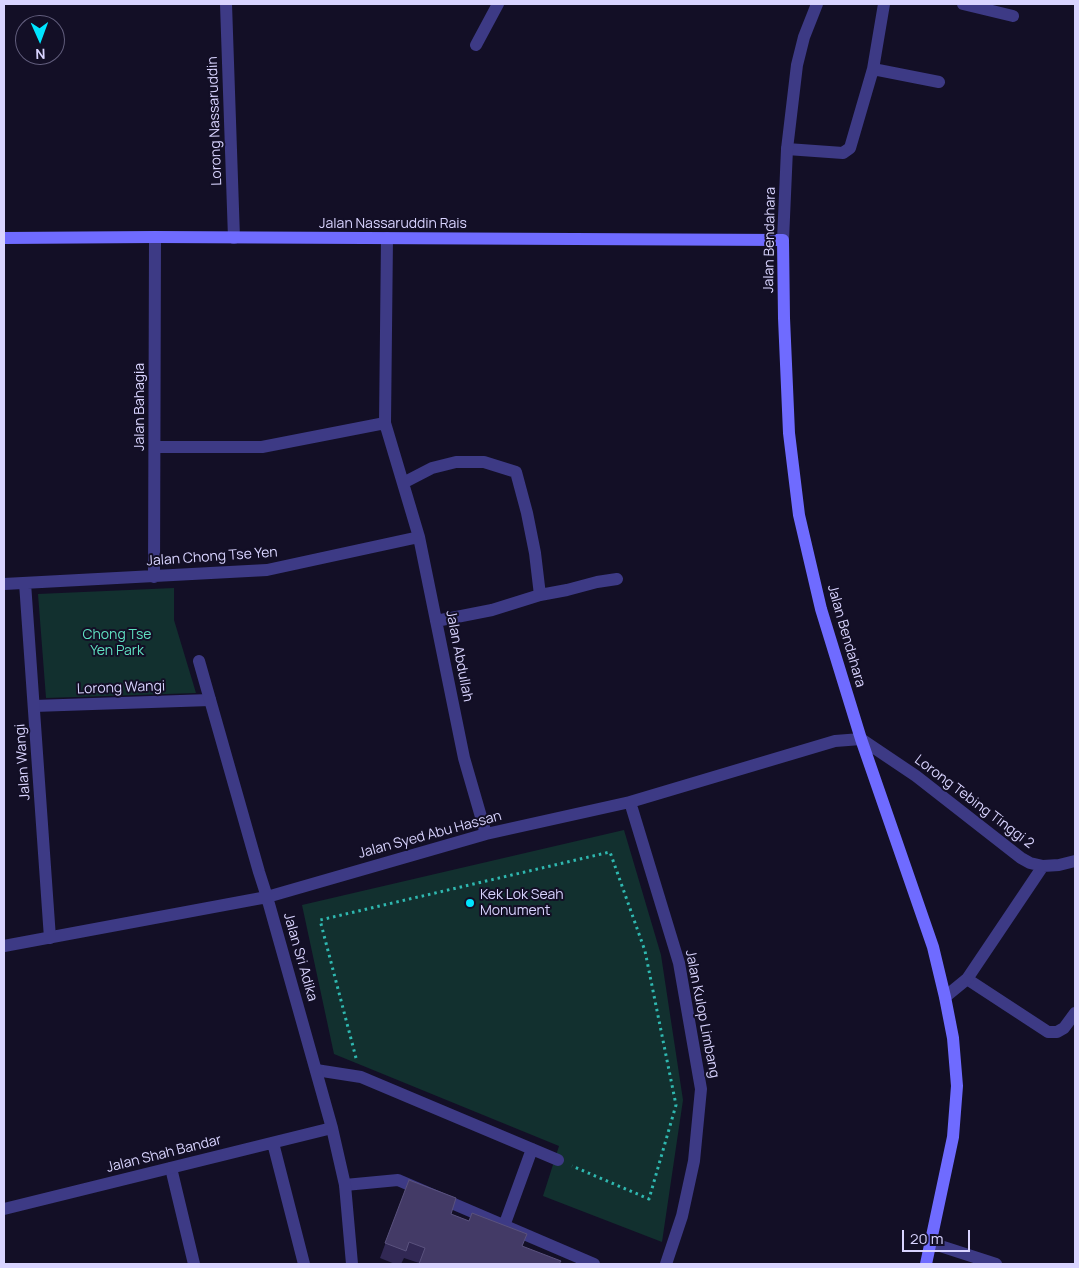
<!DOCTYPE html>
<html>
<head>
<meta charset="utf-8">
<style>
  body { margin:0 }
  #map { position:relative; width:1079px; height:1268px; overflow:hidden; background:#130f26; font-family:Manrope,sans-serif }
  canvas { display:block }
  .frame { position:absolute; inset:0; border:5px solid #d9d4ff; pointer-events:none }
  .north { position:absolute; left:15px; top:15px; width:50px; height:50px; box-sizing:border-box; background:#130f26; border:1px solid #625e7d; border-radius:50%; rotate:178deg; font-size:14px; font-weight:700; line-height:20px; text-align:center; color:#d9d4ff }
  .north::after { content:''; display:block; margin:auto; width:18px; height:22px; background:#00e5ff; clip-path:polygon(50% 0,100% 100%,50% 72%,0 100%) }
  .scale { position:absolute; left:902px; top:1230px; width:68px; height:22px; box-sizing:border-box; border:2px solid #d9d4ff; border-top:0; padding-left:6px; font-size:15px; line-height:18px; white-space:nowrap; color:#d9d4ff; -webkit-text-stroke:4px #130f26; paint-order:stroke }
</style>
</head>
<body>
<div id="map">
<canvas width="1079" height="1268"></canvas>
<div class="frame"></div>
<div class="north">N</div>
<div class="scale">20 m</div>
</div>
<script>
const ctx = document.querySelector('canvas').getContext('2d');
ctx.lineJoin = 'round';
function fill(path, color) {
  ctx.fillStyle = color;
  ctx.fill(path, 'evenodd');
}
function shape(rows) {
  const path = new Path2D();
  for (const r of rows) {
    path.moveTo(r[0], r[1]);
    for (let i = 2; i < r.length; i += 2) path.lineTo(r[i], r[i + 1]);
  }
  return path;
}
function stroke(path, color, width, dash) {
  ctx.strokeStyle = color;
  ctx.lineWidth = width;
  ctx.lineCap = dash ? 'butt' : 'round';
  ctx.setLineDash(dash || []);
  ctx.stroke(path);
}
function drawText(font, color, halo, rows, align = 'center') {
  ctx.font = font + ' Manrope,sans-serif';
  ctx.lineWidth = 4;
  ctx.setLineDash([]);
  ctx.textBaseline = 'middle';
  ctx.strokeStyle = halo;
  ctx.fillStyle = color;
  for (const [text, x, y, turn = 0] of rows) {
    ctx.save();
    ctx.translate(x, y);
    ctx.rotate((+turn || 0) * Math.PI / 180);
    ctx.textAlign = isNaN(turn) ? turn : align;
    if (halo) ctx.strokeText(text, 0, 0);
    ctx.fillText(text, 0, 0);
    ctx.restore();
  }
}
const green = shape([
  [174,588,174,620,196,693,46,698,38,594],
  [624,830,661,955,683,1100,662,1242,543,1196,559,1146,334,1054,302,905]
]);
const path = shape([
  [356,1058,320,920,610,852,645,951,676,1105,649,1199,572,1166]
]);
const service = shape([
  [963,4,1013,16],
  [873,69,939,82],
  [787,149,843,153,850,148,873,69,884,4],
  [34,706,210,700],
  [967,979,1048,1032,1057,1032,1064,1028,1075,1013],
  [316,1070,361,1077,558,1160],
  [171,1168,194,1264],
  [345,1185,398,1180,594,1264],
  [504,1226,532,1149]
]);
const minor = shape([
  [226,4,234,238],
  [476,45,498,4],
  [387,238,385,423,419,537,464,758,486,834],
  [783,240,787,149,797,65,804,37,817,4],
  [155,447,262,447,385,423],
  [403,483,432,468,456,462,484,462,516,472,527,513,535,553,540,595],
  [154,577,155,237],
  [25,583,50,938],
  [4,584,267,570,419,537],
  [436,621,492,610,540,595,567,590,597,582,617,579],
  [199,661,259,872,267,897,332,1128,345,1185,352,1264],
  [630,802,679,963,701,1089,694,1161,682,1216,666,1264],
  [4,946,267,897,486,834,630,802,835,741,861,739,916,776,1021,858,1030,863,1043,866,1059,865,1075,861],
  [945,997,967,979,1043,866],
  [273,1143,304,1264],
  [4,1209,332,1128]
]);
const tertiary = shape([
  [931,1243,996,1264]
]);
const secondary = shape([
  [4,238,155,237,783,240,784,318,789,433,799,515,821,609,861,739,933,947,945,997,953,1038,957,1086,953,1137,926,1264]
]);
const wall = shape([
  [409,1180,451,1214,469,1221,527,1234,522,1246,419,1263,404,1258,401,1264,395,1264,380,1258]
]);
const building = shape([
  [409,1180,456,1198,451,1214,469,1221,472,1213,527,1234,522,1246,561,1261,559,1264,419,1264,425,1248,409,1242,406,1251,385,1243,409,1180]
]);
const markers = [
  [470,903,5,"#00e5ff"]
];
const streetNames = [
  ["Lorong Nassaruddin",215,121,-92],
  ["Jalan Nassaruddin Rais",393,224],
  ["Jalan Bendahara",770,240,-89],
  ["Jalan Bahagia",140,407,-90],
  ["Jalan Chong Tse Yen",212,557,-4],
  ["Jalan Bendahara",846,636,74],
  ["Jalan Abdullah",459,656,79],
  ["Lorong Wangi",121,688,-2],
  ["Jalan Wangi",23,762,-94],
  ["Lorong Tebing Tinggi 2",974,802,37],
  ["Jalan Syed Abu Hassan",430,835,-15],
  ["Jalan Sri Adika",300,957,74],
  ["Jalan Kulop Limbang",702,1014,79],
  ["Jalan Shah Bandar",164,1154,-14]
];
const parkNames = [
  ["Chong Tse",117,635],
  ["Yen Park",117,651]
];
const poiNames = [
  ["Kek Lok Seah",480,895],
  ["Monument",480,911]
];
fill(green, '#12302f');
stroke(path, '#2fb8b0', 3, [2.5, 4]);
stroke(service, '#3d3a85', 12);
stroke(minor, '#3d3a85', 12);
stroke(tertiary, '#3d3a85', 12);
stroke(secondary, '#6f6bff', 12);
fill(wall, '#312854');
fill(building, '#433a66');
stroke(building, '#5a527e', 1);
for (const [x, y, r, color] of markers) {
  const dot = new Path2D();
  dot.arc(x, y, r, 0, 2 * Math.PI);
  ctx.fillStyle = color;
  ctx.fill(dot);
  stroke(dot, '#130f26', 2);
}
drawText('14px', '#d9d4ff', '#130f26', streetNames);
drawText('14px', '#5fe0c0', '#130f26', parkNames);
drawText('14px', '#d9d4ff', '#130f26', poiNames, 'left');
</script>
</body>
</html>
